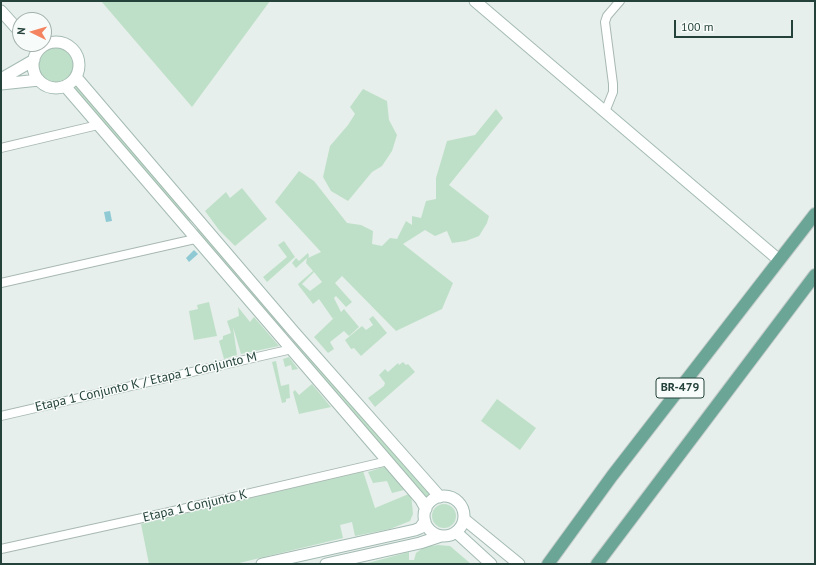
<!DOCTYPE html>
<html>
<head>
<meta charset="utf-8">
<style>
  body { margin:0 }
  #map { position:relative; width:816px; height:565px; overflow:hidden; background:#e6efeb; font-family:"PT Sans",sans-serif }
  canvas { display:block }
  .frame { position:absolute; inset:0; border:2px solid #24423a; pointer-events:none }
  .north { position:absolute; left:12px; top:12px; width:40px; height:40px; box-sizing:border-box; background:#f7fbf9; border:1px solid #a3b1ad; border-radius:50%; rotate:275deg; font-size:11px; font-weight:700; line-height:16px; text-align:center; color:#24423a }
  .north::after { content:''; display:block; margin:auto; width:14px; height:18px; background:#f4845f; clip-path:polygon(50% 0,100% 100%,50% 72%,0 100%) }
  .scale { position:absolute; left:674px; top:20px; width:119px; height:18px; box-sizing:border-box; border:2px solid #24423a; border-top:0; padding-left:5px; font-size:12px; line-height:14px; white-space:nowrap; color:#24423a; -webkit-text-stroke:3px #f7fbf9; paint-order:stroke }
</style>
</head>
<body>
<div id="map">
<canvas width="816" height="565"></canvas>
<div class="frame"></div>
<div class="north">N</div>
<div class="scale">100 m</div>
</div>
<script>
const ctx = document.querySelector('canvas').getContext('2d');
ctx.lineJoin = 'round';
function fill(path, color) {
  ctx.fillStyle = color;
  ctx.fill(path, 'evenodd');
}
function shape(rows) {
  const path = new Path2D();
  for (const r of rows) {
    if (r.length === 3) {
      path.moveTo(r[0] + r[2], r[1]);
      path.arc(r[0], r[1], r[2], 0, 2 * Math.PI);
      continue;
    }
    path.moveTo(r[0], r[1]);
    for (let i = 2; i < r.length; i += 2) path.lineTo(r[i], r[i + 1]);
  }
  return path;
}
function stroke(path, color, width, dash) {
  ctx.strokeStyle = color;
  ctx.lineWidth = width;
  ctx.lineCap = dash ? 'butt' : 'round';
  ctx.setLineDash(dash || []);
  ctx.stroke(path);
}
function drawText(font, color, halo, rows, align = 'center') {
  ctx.font = font + ' "PT Sans",sans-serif';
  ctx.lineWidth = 3;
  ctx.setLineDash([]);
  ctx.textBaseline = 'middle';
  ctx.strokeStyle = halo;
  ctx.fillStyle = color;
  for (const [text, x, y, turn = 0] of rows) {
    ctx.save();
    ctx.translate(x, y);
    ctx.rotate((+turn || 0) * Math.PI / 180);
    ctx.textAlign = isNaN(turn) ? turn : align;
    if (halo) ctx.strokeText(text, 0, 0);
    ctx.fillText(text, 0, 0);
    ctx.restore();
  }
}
const green = shape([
  [101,1,270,1,192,107],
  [56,65,18],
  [77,85,192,219,189,222,73,88],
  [363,89,387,101,389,120,397,135,392,151,382,166,372,172,348,201,331,191,323,177,330,146,348,125,355,114,350,107],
  [496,109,503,118,449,185,489,216,487,223,479,236,466,241,452,243,447,231,435,236,425,230,403,244,453,283,442,309,396,331,342,276,335,283,352,302,346,307,336,296,334,298,341,312,344,309,359,327,349,336,344,331,330,342,334,349,328,353,314,337,336,316,333,319,319,299,313,304,299,286,298,284,313,271,306,263,307,258,296,268,292,263,296,258,299,261,308,253,309,256,308,258,321,252,275,202,299,171,314,181,347,223,361,225,373,231,372,244,382,246,390,238,397,239,406,221,412,225,412,216,421,218,426,201,436,199,436,178,447,141,475,135],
  [314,272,322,282,310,291,302,284],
  [242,188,267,219,235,246,219,230,205,211,226,192,230,198],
  [198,227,289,330,284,333,196,231],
  [284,241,295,257,267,282,263,277,287,257,278,245],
  [209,302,217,336,194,340,189,311,198,309,197,305],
  [238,307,250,322,254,317,279,346,241,354,233,327,237,355,224,359,219,341,223,339,223,336,231,333,227,321,239,316],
  [373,316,387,333,361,356,354,348,351,349,345,340,362,326,366,330,373,325,369,319],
  [296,338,432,496,428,499,292,341],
  [289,357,298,369,292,370,291,365,285,367,283,359],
  [276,361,281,386,289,384,290,398,286,399,286,402,282,403,272,362],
  [403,362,406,365,408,364,415,372,375,407,368,398,384,386,385,383,379,375,385,369,388,372,398,363,399,365],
  [312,384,331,407,299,414,293,392,295,390,299,395],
  [497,399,536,428,520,450,481,421],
  [386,466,404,490,392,493,387,481,373,483,368,472],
  [363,471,375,508,411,493,413,514,410,521,390,529,355,536,352,522,340,525,343,538,235,564,149,564,141,524],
  [444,516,12],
  [438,545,450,546,471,564,364,564,409,552,409,560,414,560,416,553,424,547]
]);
const water = shape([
  [110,211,112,221,106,222,104,212],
  [194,250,198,254,189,262,186,258]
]);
const street = shape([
  [605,112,613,92,613,84,605,22,607,16,620,1],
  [1,148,98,125],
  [1,283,195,239],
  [1,416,292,349],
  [1,549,165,513,388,461]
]);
const secondary = shape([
  [475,1,779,260],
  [1,11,20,32],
  [56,65,23],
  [76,77,294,332,440,497],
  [1,79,34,60],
  [1,84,39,80],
  [65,86,421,500,426,509],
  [444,516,20],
  [464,519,519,564],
  [456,532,491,564],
  [262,564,415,530,420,528,425,521],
  [326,564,420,543,441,536]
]);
const primary = shape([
  [548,564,612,476,815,214],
  [597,564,815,275]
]);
const shields = [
  [680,388,48]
];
const shieldNames = [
  ["BR-479",680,388]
];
const streetNames = [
  ["Etapa 1 Conjunto K / Etapa 1 Conjunto M",146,382,-13],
  ["Etapa 1 Conjunto K",195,506,-13]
];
fill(green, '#bfe0c8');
fill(water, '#8ec9d4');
stroke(street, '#a8b8b2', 10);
stroke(secondary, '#a4bbb3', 13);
stroke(primary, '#c2cac8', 14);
stroke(street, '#fff', 8);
stroke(secondary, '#fff', 11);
stroke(primary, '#6aa596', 12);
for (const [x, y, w] of shields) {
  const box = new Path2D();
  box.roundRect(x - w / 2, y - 10, w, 20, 3);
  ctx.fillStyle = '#f7fbf9';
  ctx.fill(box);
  stroke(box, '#24423a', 1);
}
drawText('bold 12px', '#24423a', null, shieldNames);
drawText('13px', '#24423a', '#f7fbf9', streetNames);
</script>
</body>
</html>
